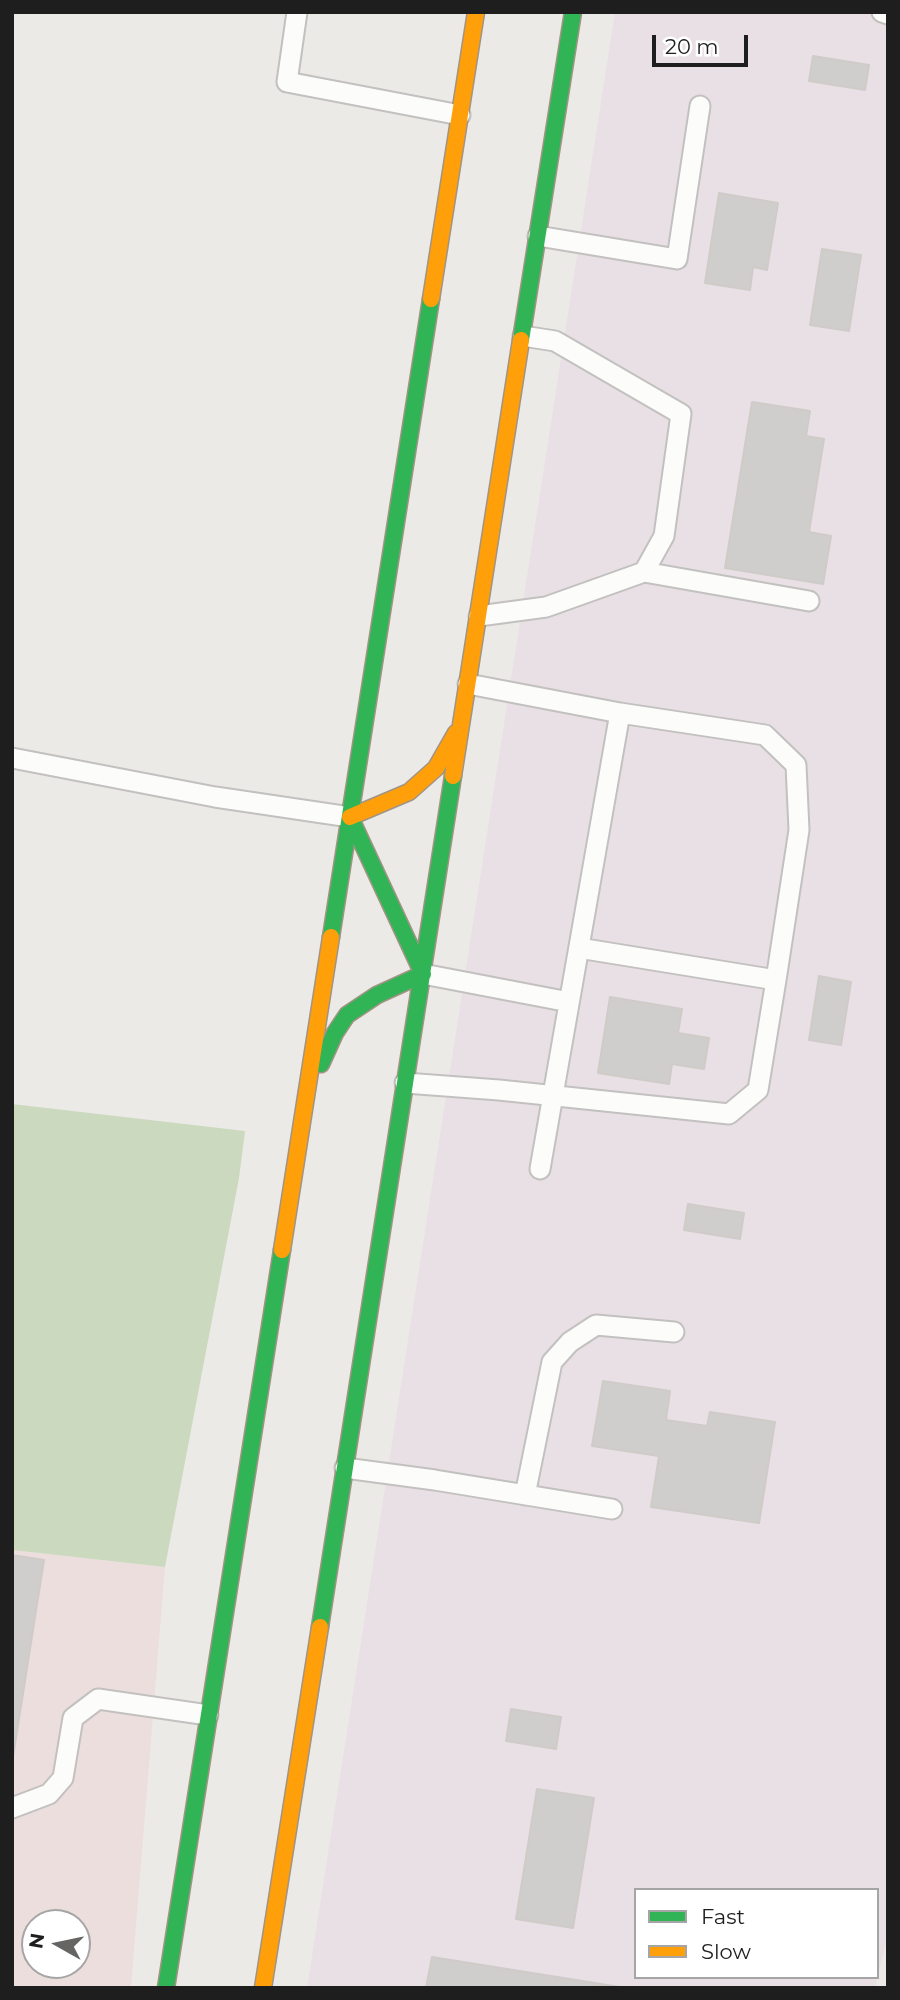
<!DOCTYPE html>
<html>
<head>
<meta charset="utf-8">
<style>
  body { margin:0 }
  #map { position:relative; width:900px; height:2000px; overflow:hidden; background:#eceae7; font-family:Montserrat,sans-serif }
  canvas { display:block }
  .frame { position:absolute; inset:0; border:14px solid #1e1e1e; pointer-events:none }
  .legend { position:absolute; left:634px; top:1888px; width:245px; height:91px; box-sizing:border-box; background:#fff; border:2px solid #a5a5a5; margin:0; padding:9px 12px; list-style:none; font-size:21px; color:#1e1e1e }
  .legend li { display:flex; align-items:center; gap:14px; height:35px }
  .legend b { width:35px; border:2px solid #a5a5a5 }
  .north { position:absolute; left:21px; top:1909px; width:70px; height:70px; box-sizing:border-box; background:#fff; border:2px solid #a5a5a5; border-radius:50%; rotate:279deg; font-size:19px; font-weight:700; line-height:28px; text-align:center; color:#1e1e1e }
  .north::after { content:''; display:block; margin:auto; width:24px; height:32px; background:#666564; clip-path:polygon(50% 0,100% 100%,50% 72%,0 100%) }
  .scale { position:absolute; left:652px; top:35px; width:96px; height:32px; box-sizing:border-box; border:4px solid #1e1e1e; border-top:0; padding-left:9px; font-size:21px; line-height:24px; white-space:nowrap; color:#1e1e1e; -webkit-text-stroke:5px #fff; paint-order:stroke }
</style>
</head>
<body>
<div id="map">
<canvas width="900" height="2000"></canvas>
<div class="frame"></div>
<ul class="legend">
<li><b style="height:9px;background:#30b455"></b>Fast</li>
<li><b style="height:9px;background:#ff9f0a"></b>Slow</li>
</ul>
<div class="north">N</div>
<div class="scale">20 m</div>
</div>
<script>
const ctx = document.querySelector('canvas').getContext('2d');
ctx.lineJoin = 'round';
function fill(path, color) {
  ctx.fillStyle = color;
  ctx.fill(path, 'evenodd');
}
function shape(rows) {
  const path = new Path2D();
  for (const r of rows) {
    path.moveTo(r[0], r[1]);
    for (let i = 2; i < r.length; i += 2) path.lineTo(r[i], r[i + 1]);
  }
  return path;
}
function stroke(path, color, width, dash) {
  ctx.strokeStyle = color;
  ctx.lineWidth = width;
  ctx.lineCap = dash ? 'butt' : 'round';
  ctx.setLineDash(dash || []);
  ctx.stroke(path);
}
const commercial = shape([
  [12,1550,165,1567,131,1988,12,1988],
  [35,1923,77,1923,77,1965,35,1965]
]);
const industrial = shape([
  [615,12,888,12,888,1935,875,1988,307,1988],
  [636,1890,877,1890,877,1977,636,1977]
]);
const forest = shape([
  [12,1104,245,1131,239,1178,165,1567,12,1550]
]);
const building = shape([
  [813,56,869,65,865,90,809,81,813,56],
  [719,193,778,203,767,270,753,267,750,290,705,283,719,193],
  [822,249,861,255,849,331,810,325,822,249],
  [752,402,810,411,806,436,824,439,809,532,831,536,823,584,725,568,752,402],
  [819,976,851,982,841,1045,809,1040,819,976],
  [610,997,682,1009,678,1033,709,1038,704,1069,672,1064,669,1084,598,1073,610,997],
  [688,1204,744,1213,740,1239,684,1230,688,1204],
  [603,1381,670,1391,666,1420,707,1426,710,1412,775,1422,759,1523,651,1507,659,1456,592,1446,603,1381],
  [12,1555,44,1560,12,1763,12,1555],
  [511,1709,561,1717,556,1749,506,1741,511,1709],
  [537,1789,594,1798,573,1928,516,1919,537,1789],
  [432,1957,626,1988,426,1988,432,1957]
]);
const lane = shape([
  [297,12,287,82,460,115],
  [882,12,888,14],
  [538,236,677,259,700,106],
  [644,572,809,601],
  [479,616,546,607,644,572,664,536,681,414,555,341,523,336],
  [468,684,620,713,540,1169],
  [620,713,765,735,796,765,799,830,776,980],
  [12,758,215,797,350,817],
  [423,974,569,1002],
  [405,1083,499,1090,729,1114,758,1090,776,980,579,948],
  [345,1468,435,1480,612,1509],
  [525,1495,552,1362,570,1342,596,1325,674,1332],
  [12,1808,49,1794,63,1778,73,1718,98,1699,208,1715]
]);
const fast = shape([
  [521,340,573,12],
  [350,817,423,974],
  [331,937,431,299],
  [321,1064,335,1033,347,1015,377,995,423,974],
  [320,1627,453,776],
  [166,1988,282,1250]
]);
const slow = shape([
  [431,299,476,12],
  [453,776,521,340],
  [350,817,409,792,436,768,456,733],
  [282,1250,331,937],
  [263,1988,320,1627]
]);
fill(commercial, '#eddede');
fill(industrial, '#e9e0e6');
fill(forest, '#cbd9be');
fill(building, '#d0cecc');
stroke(building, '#cfcbc8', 2);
stroke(lane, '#c2c1bf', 23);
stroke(fast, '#a19485', 19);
stroke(slow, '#a19485', 19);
stroke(lane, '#fcfcfb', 19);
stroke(fast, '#30b455', 16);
stroke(slow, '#ff9f0a', 16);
</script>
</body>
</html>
